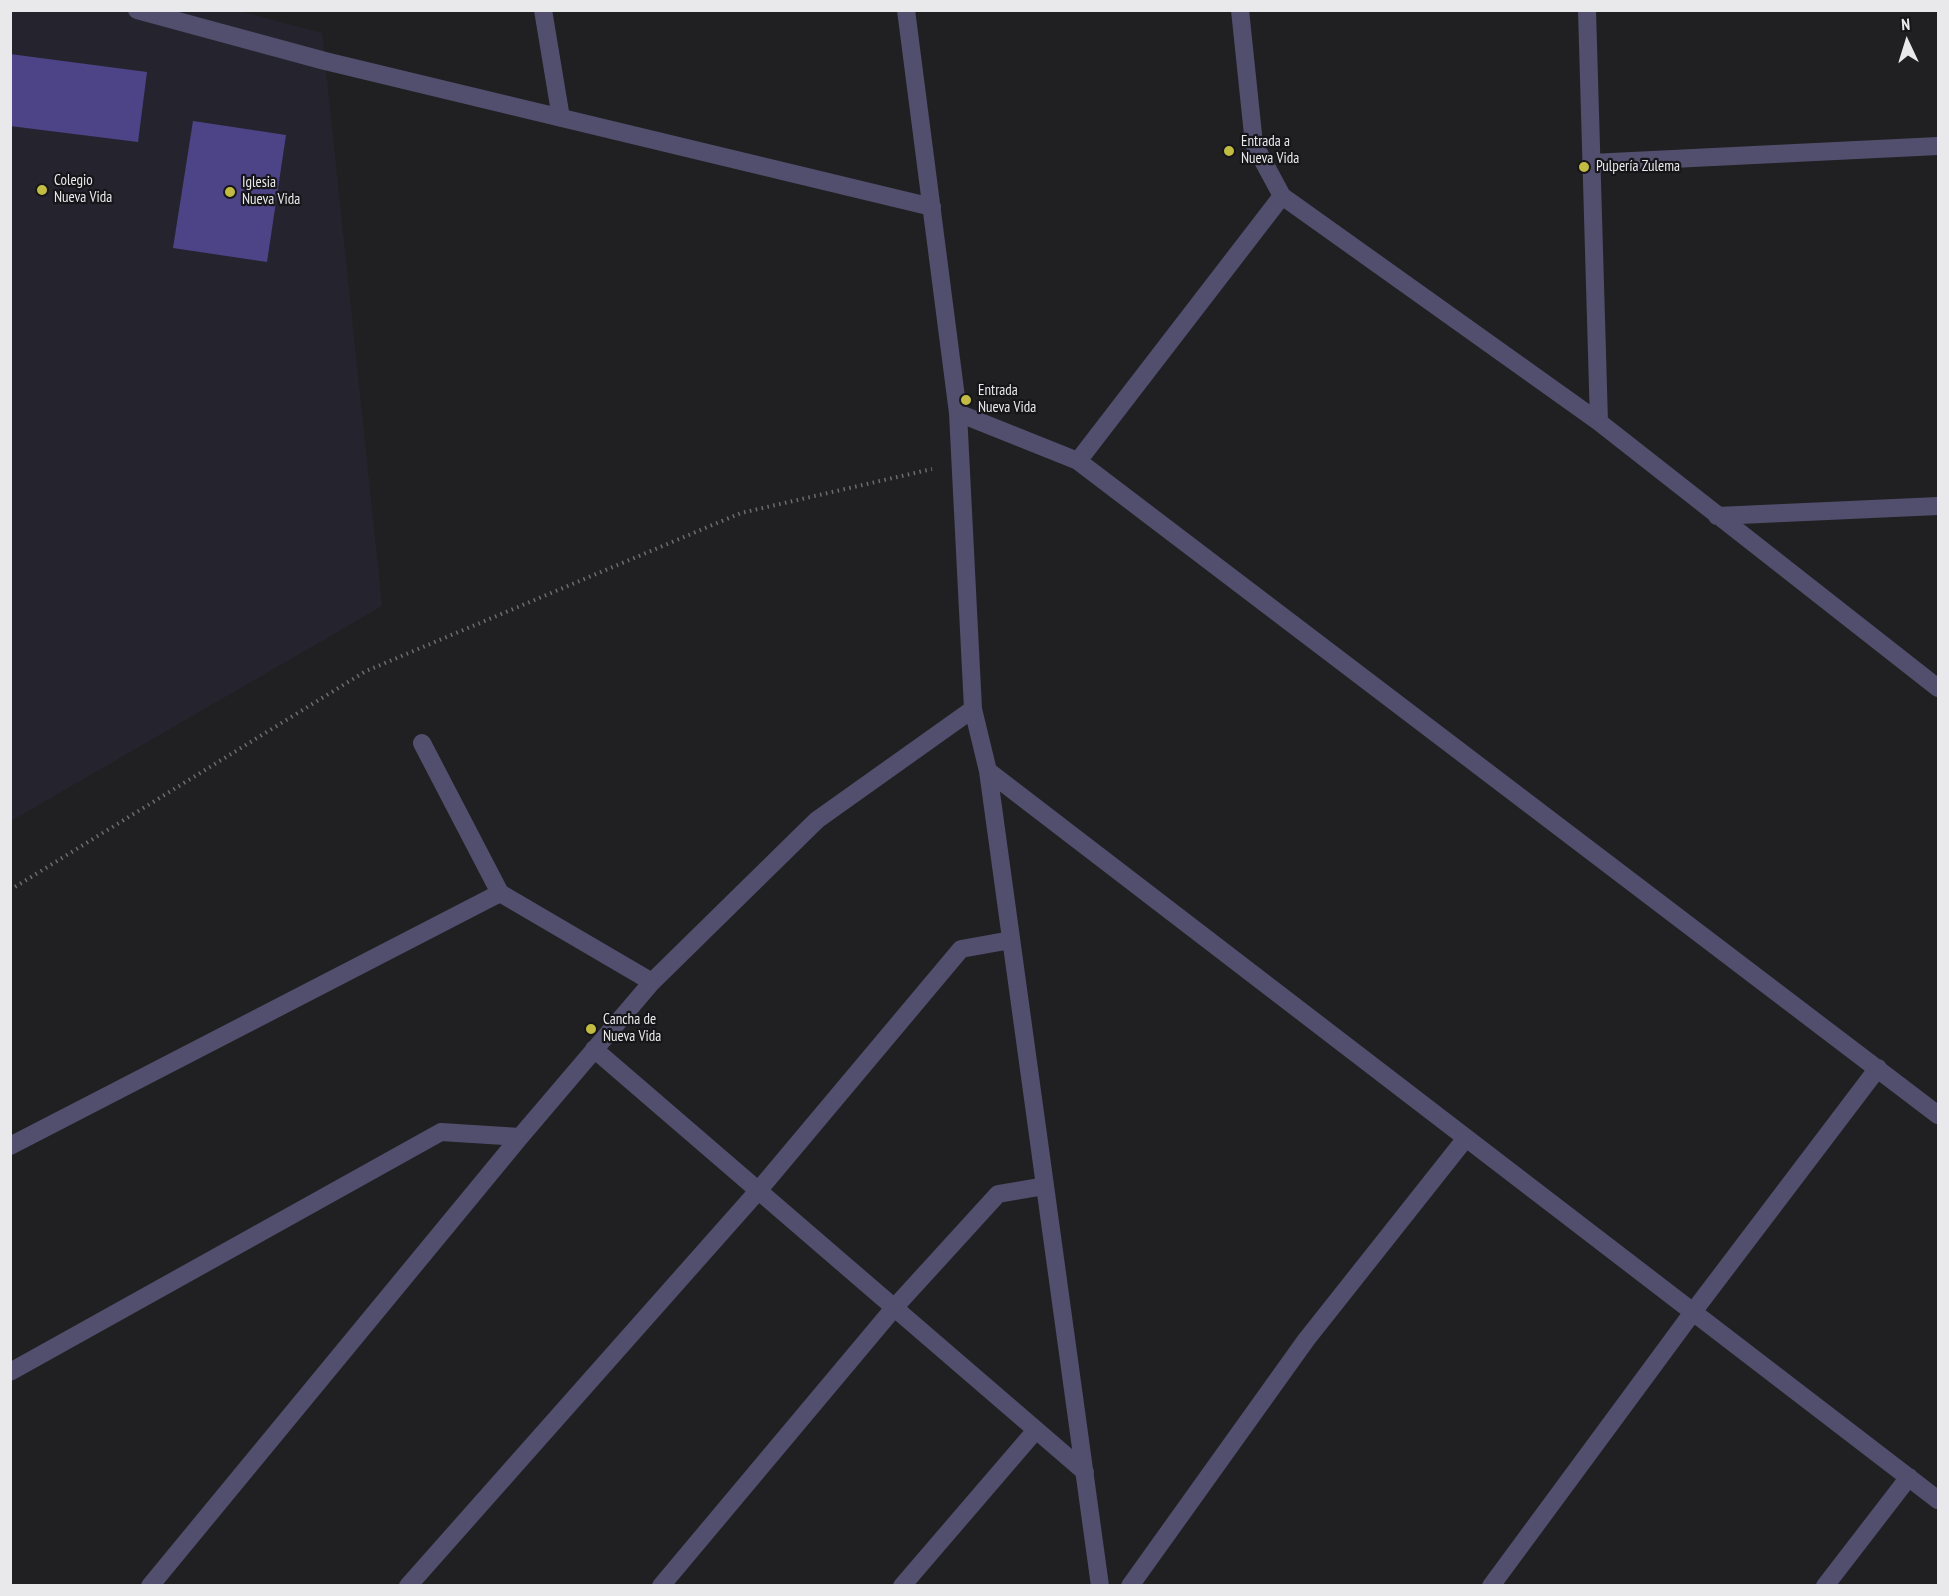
<!DOCTYPE html>
<html>
<head>
<meta charset="utf-8">
<style>
  body { margin:0 }
  #map { position:relative; width:1949px; height:1596px; overflow:hidden; background:#202023; font-family:"PT Sans Narrow",sans-serif }
  canvas { display:block }
  .frame { position:absolute; inset:0; border:12px solid #e9e9eb; pointer-events:none }
  .north { position:absolute; left:1877px; top:12px; width:60px; height:60px; -webkit-text-stroke:4px #16161a; paint-order:stroke; rotate:356deg; font-size:16px; font-weight:700; line-height:24px; text-align:center; color:#e9e9eb }
  .north::after { content:''; display:block; margin:auto; width:21px; height:27px; background:#e9e9eb; clip-path:polygon(50% 0,100% 100%,50% 72%,0 100%) }
</style>
</head>
<body>
<div id="map">
<canvas width="1949" height="1596"></canvas>
<div class="frame"></div>
<div class="north">N</div>
</div>
<script>
const ctx = document.querySelector('canvas').getContext('2d');
ctx.lineJoin = 'round';
function fill(path, color) {
  ctx.fillStyle = color;
  ctx.fill(path, 'evenodd');
}
function shape(rows) {
  const path = new Path2D();
  for (const r of rows) {
    path.moveTo(r[0], r[1]);
    for (let i = 2; i < r.length; i += 2) path.lineTo(r[i], r[i + 1]);
  }
  return path;
}
function stroke(path, color, width, dash) {
  ctx.strokeStyle = color;
  ctx.lineWidth = width;
  ctx.lineCap = dash ? 'butt' : 'round';
  ctx.setLineDash(dash || []);
  ctx.stroke(path);
}
function drawText(font, color, halo, rows, align = 'center') {
  ctx.font = font + ' "PT Sans Narrow",sans-serif';
  ctx.lineWidth = 4.5;
  ctx.setLineDash([]);
  ctx.textBaseline = 'middle';
  ctx.strokeStyle = halo;
  ctx.fillStyle = color;
  for (const [text, x, y, turn = 0] of rows) {
    ctx.save();
    ctx.translate(x, y);
    ctx.rotate((+turn || 0) * Math.PI / 180);
    ctx.textAlign = isNaN(turn) ? turn : align;
    if (halo) ctx.strokeText(text, 0, 0);
    ctx.fillText(text, 0, 0);
    ctx.restore();
  }
}
const built = shape([
  [11,11,239,11,322,33,382,606,11,821]
]);
const building = shape([
  [10,54,147,72,138,142,10,126],
  [193,121,286,135,267,262,173,248]
]);
const path = shape([
  [10,890,366,671,741,513,932,469]
]);
const minor = shape([
  [137,10,325,61,932,207],
  [543,10,561,118],
  [906,10,958,413,973,709,988,771,1100,1586],
  [1240,10,1254,144,1282,196,1599,422,1938,688],
  [1587,10,1599,422],
  [1591,163,1938,146],
  [958,413,1078,461,1938,1115],
  [1078,461,1282,196],
  [1717,516,1938,506],
  [422,743,500,893,652,982],
  [988,771,1938,1500],
  [594,1049,1085,1472],
  [10,1146,500,893],
  [10,1372,441,1132,520,1137],
  [150,1586,520,1137,652,982,817,820,973,709],
  [408,1586,758,1191,961,949,1011,940],
  [661,1586,894,1308,998,1194,1045,1186],
  [902,1586,1036,1430],
  [1130,1586,1306,1340,1466,1138],
  [1491,1586,1693,1312,1878,1068],
  [1825,1586,1909,1477]
]);
const markers = [
  [1229,151,6,"#c2bd3f"],
  [1584,167,6,"#c2bd3f"],
  [42,190,6,"#c2bd3f"],
  [230,192,6,"#c2bd3f"],
  [966,400,6,"#c2bd3f"],
  [591,1029,6,"#c2bd3f"]
];
const poiNames = [
  ["Entrada a",1241,142],
  ["Nueva Vida",1241,159],
  ["Pulpería Zulema",1596,167],
  ["Colegio",54,181],
  ["Nueva Vida",54,198],
  ["Iglesia",242,183],
  ["Nueva Vida",242,200],
  ["Entrada",978,391],
  ["Nueva Vida",978,408],
  ["Cancha de",603,1020],
  ["Nueva Vida",603,1037]
];
fill(built, '#25242e');
fill(building, '#4d4488');
stroke(path, '#6d6d70', 4, [1.5, 4.5]);
stroke(minor, '#514f6d', 18);
for (const [x, y, r, color] of markers) {
  const dot = new Path2D();
  dot.arc(x, y, r, 0, 2 * Math.PI);
  ctx.fillStyle = color;
  ctx.fill(dot);
  stroke(dot, '#16161a', 2);
}
drawText('15px', '#e9e9eb', '#16161a', poiNames, 'left');
</script>
</body>
</html>
